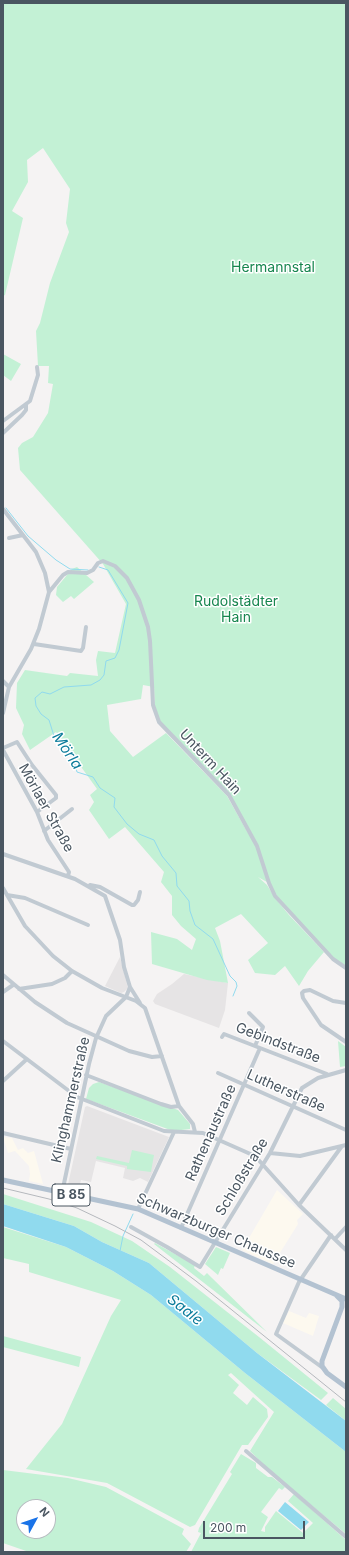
<!DOCTYPE html>
<html>
<head>
<meta charset="utf-8">
<style>
  body { margin:0 }
  #map { position:relative; width:349px; height:1555px; overflow:hidden; background:#f5f3f3; font-family:Inter,sans-serif }
  canvas { display:block }
  .frame { position:absolute; inset:0; border:4px solid #4a5661; pointer-events:none }
  .north { position:absolute; left:16px; top:1499px; width:40px; height:40px; box-sizing:border-box; background:#fff; border:1px solid #b7bbc0; border-radius:50%; rotate:50deg; font-size:11px; font-weight:700; line-height:16px; text-align:center; color:#4a5661 }
  .north::after { content:''; display:block; margin:auto; width:14px; height:18px; background:#1a73e8; clip-path:polygon(50% 0,100% 100%,50% 72%,0 100%) }
  .scale { position:absolute; left:203px; top:1521px; width:102px; height:18px; box-sizing:border-box; border:2px solid #4a5661; border-top:0; padding-left:5px; font-size:12px; line-height:14px; white-space:nowrap; color:#4a5661; -webkit-text-stroke:3px #fff; paint-order:stroke }
</style>
</head>
<body>
<div id="map">
<canvas width="349" height="1555"></canvas>
<div class="frame"></div>
<div class="north">N</div>
<div class="scale">200 m</div>
</div>
<script>
const ctx = document.querySelector('canvas').getContext('2d');
ctx.lineJoin = 'round';
function fill(path, color) {
  ctx.fillStyle = color;
  ctx.fill(path, 'evenodd');
}
function shape(rows) {
  const path = new Path2D();
  for (const r of rows) {
    path.moveTo(r[0], r[1]);
    for (let i = 2; i < r.length; i += 2) path.lineTo(r[i], r[i + 1]);
  }
  return path;
}
function stroke(path, color, width, dash) {
  ctx.strokeStyle = color;
  ctx.lineWidth = width;
  ctx.lineCap = dash ? 'butt' : 'round';
  ctx.setLineDash(dash || []);
  ctx.stroke(path);
}
function drawText(font, color, halo, rows, align = 'center') {
  ctx.font = font + ' Inter,sans-serif';
  ctx.lineWidth = 3;
  ctx.setLineDash([]);
  ctx.textBaseline = 'middle';
  ctx.strokeStyle = halo;
  ctx.fillStyle = color;
  for (const [text, x, y, turn = 0] of rows) {
    ctx.save();
    ctx.translate(x, y);
    ctx.rotate((+turn || 0) * Math.PI / 180);
    ctx.textAlign = isNaN(turn) ? turn : align;
    if (halo) ctx.strokeText(text, 0, 0);
    ctx.fillText(text, 0, 0);
    ctx.restore();
  }
}
const commercial = shape([
  [3,1137,12,1138,18,1150,23,1148,28,1153,34,1151,43,1184,29,1181,30,1174,29,1166,15,1151,8,1153],
  [277,1190,303,1214,297,1220,298,1224,273,1264,242,1250],
  [289,1311,306,1318,309,1313,319,1316,313,1336,283,1323]
]);
const education = shape([
  [120,957,128,988,124,992,121,993,105,986],
  [184,974,228,983,225,1010,219,1028,155,1004,153,1001,157,994,172,984],
  [87,1106,169,1137,148,1182,140,1178,133,1181,123,1178,125,1168,96,1161,91,1182,81,1180,78,1192,67,1189,85,1107]
]);
const green = shape([
  [3,3,346,3,346,966,332,957,283,904,267,882,258,877,267,885,275,898,289,915,324,952,308,971,299,986,285,966,275,975,255,973,248,960,268,943,241,914,215,928,220,941,228,983,207,980,152,964,151,932,177,939,192,950,196,939,181,926,172,915,172,896,161,882,164,872,125,827,109,839,89,810,94,802,90,795,97,789,56,732,30,750,22,734,24,725,16,708,17,683,25,670,67,676,70,673,98,676,96,660,98,651,115,653,126,604,103,564,20,470,18,448,22,443,33,437,48,413,53,384,48,383,49,366,38,366,36,331,40,323,50,283,69,232,66,223,70,189,43,148,27,160,28,182,12,211,23,218,5,295,3,296],
  [143,685,154,687,155,709,161,723,229,794,249,835,227,796,166,733,133,757,110,731,107,705,141,699],
  [3,354,21,364,11,381,3,375],
  [77,567,94,582,74,599,71,596,63,602,56,595,57,587,72,569],
  [338,1041,346,1047,346,1066,340,1067],
  [99,1082,178,1110,190,1124,190,1129,173,1131,86,1099,89,1088,93,1084],
  [132,1150,154,1155,151,1172,127,1169,127,1166,96,1159,97,1156,129,1163],
  [3,1194,91,1222,132,1241,170,1267,259,1337,328,1393,321,1400,257,1353,149,1263,102,1242,74,1226,3,1204],
  [3,1227,66,1247,113,1271,151,1295,245,1373,346,1452,346,1534,268,1469,250,1451,274,1412,231,1373,228,1375,239,1385,233,1393,247,1405,253,1397,267,1409,268,1417,248,1445,242,1445,195,1525,190,1527,107,1483,26,1469,62,1424,111,1316,121,1300,29,1272,29,1264,3,1258],
  [155,1243,195,1265,194,1268,204,1276,207,1273,212,1278,267,1332,154,1244],
  [216,1247,230,1253,223,1269,221,1268,218,1275,205,1264],
  [3,1336,81,1357,79,1367,3,1347],
  [333,1398,346,1409,346,1421,326,1405],
  [241,1454,256,1463,256,1468,268,1477,272,1477,285,1487,282,1490,279,1488,261,1512,268,1517,261,1531,265,1532,265,1527,276,1511,303,1533,313,1523,288,1501,294,1494,346,1540,346,1552,191,1552,201,1533,198,1532,199,1528,232,1474,230,1472],
  [3,1470,68,1478,106,1487,184,1529,182,1534,191,1544,186,1552,29,1552,3,1543],
  [24,1507,48,1507,48,1531,24,1531]
]);
const water = shape([
  [3,1204,74,1226,102,1242,149,1263,257,1353,346,1421,346,1452,245,1373,151,1295,113,1271,66,1247,3,1226],
  [285,1502,309,1522,301,1530,278,1511]
]);
const stream = shape([
  [6,508,28,536,56,560,70,569,88,570],
  [99,567,108,570,128,603,119,650,115,658,106,661,104,675,100,680,91,685,64,687,50,694,42,692,35,698,36,706,41,714,49,720,54,736,64,743,67,750,72,753,77,772,93,777,100,788,115,798,114,807,127,824,139,834,154,840,162,856,176,873,177,886,189,901,190,911,195,925,213,939,230,976,236,982,237,986,233,996],
  [120,1251,123,1236,133,1214]
]);
const minor = shape([
  [3,421,30,401,38,375,37,367],
  [3,433,22,415,26,410,26,405],
  [3,509,36,552,45,573,49,592,39,629,31,649,9,687,3,713],
  [9,538,23,535],
  [49,592,63,575,68,572,87,573,93,570,98,563,103,561,115,566,127,578,139,600,148,627,150,641,153,705,159,722,229,795,257,846,269,883,275,896,333,959,346,968],
  [34,644,81,651,83,648,86,627],
  [3,681,9,687],
  [3,748,17,742,32,765,56,795,56,798,37,812],
  [3,750,37,812,48,840,69,872,68,876],
  [44,831,72,809],
  [3,854,75,879,105,896,120,940,124,967,130,987,126,997,106,1016,96,1038,89,1064,62,1193],
  [90,885,100,887,132,905,134,905,138,900,140,892],
  [3,888,25,926,53,956,72,971,102,988,136,1001,145,1008,179,1106,193,1124,195,1132],
  [7,895,25,898,88,925],
  [3,975,35,1002,67,1023,129,1051,152,1057,162,1056],
  [130,987,140,1003],
  [19,989,52,984,65,978,72,971],
  [3,992,13,985],
  [346,1003,333,1001,310,990,304,991,302,993,303,998,321,1025,346,1042],
  [249,1013,263,1027,255,1046],
  [222,1037,224,1034,327,1074],
  [3,1041,77,1097,164,1131,203,1133,255,1156,299,1205,346,1250],
  [218,1073,346,1130],
  [86,1075,161,1104,171,1107,179,1106],
  [3,1081,27,1059],
  [3,1133,71,1149],
  [270,1153,300,1156,346,1145],
  [299,1205,342,1146],
  [138,1209,174,1132],
  [131,1227,167,1247,200,1267,270,1153,302,1088,318,1078,346,1070],
  [181,1228,260,1048],
  [335,1239,346,1227],
  [323,1368,276,1334,299,1282,331,1235],
  [246,1451,346,1537]
]);
const major = shape([
  [3,1180,138,1209,346,1299],
  [337,1296,342,1301,342,1307,322,1361,322,1366,327,1373,346,1387]
]);
const rail = shape([
  [3,1188,49,1199,77,1208,115,1226,141,1240,196,1281,346,1402]
]);
const shields = [
  [71,1195,38]
];
const shieldNames = [
  ["B 85",71,1195]
];
const parkNames = [
  ["Hermannstal",273,268],
  ["Rudolstädter",236,602],
  ["Hain",236,618]
];
const streetNames = [
  ["Unterm Hain",210,762,47],
  ["Mörlaer Straße",46,808,61],
  ["Gebindstraße",278,1043,21],
  ["Lutherstraße",286,1091,24],
  ["Klinghammerstraße",71,1100,-77],
  ["Rathenaustraße",211,1133,-66],
  ["Schloßstraße",242,1177,-59],
  ["Schwarzburger Chaussee",216,1231,23]
];
const waterNames = [
  ["Mörla",67,751,56],
  ["Saale",185,1310,38]
];
fill(commercial, '#fdf9ef');
fill(education, '#e6e4e5');
fill(green, '#c3f1d5');
fill(water, '#90daee');
stroke(stream, '#90daee', 1);
stroke(minor, '#c1cad2', 4);
stroke(major, '#b3c2d1', 5);
stroke(rail, '#b5b8bd', 1);
for (const [x, y, w] of shields) {
  const box = new Path2D();
  box.roundRect(x - w / 2, y - 11, w, 22, 3);
  ctx.fillStyle = '#fff';
  ctx.fill(box);
  stroke(box, '#4a5661', 1);
}
drawText('bold 13px', '#4a5661', null, shieldNames);
drawText('14px', '#17864f', '#fff', parkNames);
drawText('14px', '#4a5661', '#fff', streetNames);
drawText('italic 15px', '#0c7c9b', '#fff', waterNames);
</script>
</body>
</html>
